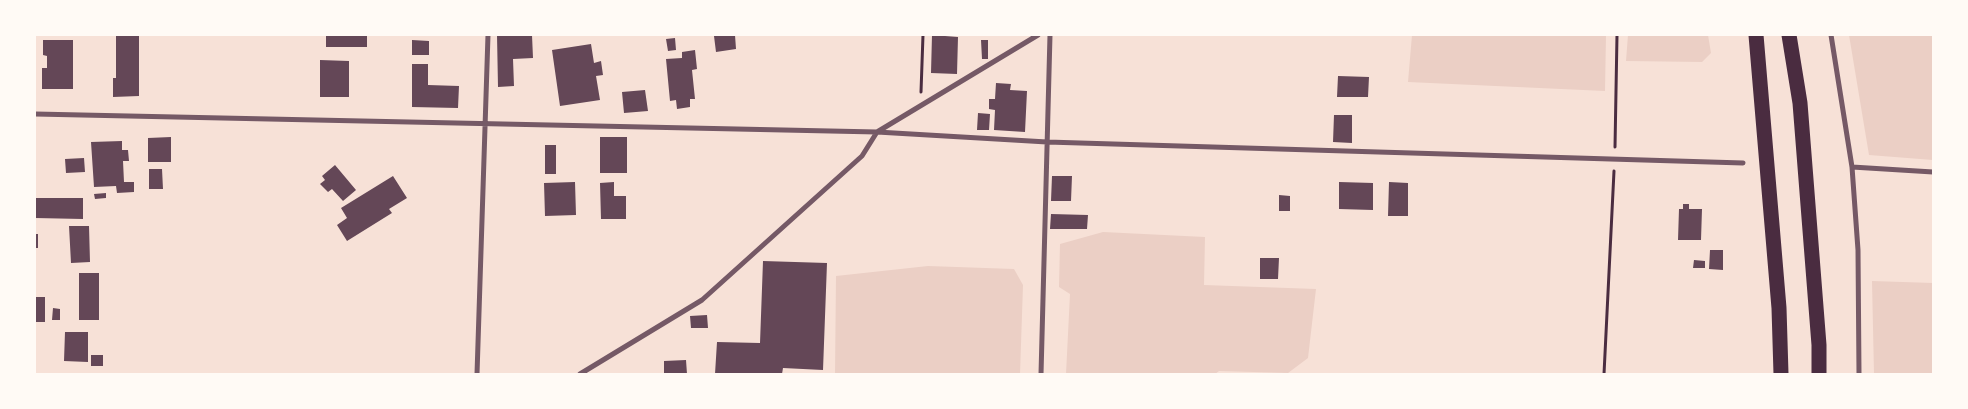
<!DOCTYPE html>
<html>
<head>
<meta charset="utf-8">
<style>
  body { margin:0 }
  #map { position:relative; width:1968px; height:409px; overflow:hidden; background:#f7e1d7; font-family:Mulish,sans-serif }
  canvas { display:block }
  .frame { position:absolute; inset:0; border:36px solid #fffaf5; pointer-events:none }
</style>
</head>
<body>
<div id="map">
<canvas width="1968" height="409"></canvas>
<div class="frame"></div>
</div>
<script>
const ctx = document.querySelector('canvas').getContext('2d');
ctx.lineJoin = 'round';
function fill(path, color) {
  ctx.fillStyle = color;
  ctx.fill(path, 'evenodd');
}
function shape(rows) {
  const path = new Path2D();
  for (const r of rows) {
    path.moveTo(r[0], r[1]);
    for (let i = 2; i < r.length; i += 2) path.lineTo(r[i], r[i + 1]);
  }
  return path;
}
function stroke(path, color, width, dash) {
  ctx.strokeStyle = color;
  ctx.lineWidth = width;
  ctx.lineCap = dash ? 'butt' : 'round';
  ctx.setLineDash(dash || []);
  ctx.stroke(path);
}
const green = shape([
  [1412,35,1606,35,1605,91,1408,82],
  [1628,35,1708,35,1711,53,1702,62,1626,61],
  [1849,35,1933,35,1933,160,1869,155],
  [1103,232,1205,237,1204,285,1316,289,1308,358,1288,373,1219,371,1215,374,1066,374,1070,294,1059,287,1060,244],
  [928,266,1014,269,1023,285,1020,374,835,374,836,276],
  [1872,281,1933,283,1933,374,1874,374]
]);
const building = shape([
  [116,35,139,35,139,96,113,97,113,78,116,78],
  [326,35,367,35,367,47,326,47],
  [497,35,532,35,533,58,513,59,514,86,498,87],
  [735,35,736,49,716,52,714,36],
  [932,35,958,37,957,74,931,73],
  [675,38,676,50,668,51,666,39],
  [43,40,73,40,73,89,42,89,42,68,47,68,47,56,43,55],
  [412,40,429,41,429,55,412,55],
  [981,40,988,40,988,59,982,59],
  [591,44,594,63,601,61,603,75,596,76,600,100,560,106,552,50],
  [695,50,697,69,692,70,695,99,690,99,690,107,677,109,676,100,670,101,666,59,682,58,682,52],
  [320,60,349,61,349,97,320,97],
  [412,64,428,64,428,85,459,86,458,108,412,107],
  [1338,76,1369,77,1368,97,1337,97],
  [996,83,1011,84,1010,90,1027,91,1025,132,994,130,995,110,989,109,989,99,995,99],
  [645,90,648,111,624,113,622,92],
  [978,113,990,114,989,130,977,130],
  [1334,115,1352,115,1352,143,1333,142],
  [171,137,171,162,148,162,148,138],
  [600,137,627,137,627,173,600,173],
  [122,141,122,150,128,150,129,161,123,161,124,182,134,182,134,192,117,193,116,186,94,187,91,142],
  [545,145,556,145,556,174,545,174],
  [84,158,85,172,66,173,65,159],
  [335,165,356,190,343,201,332,189,328,192,320,184,325,180,322,176],
  [149,169,162,169,163,189,149,189],
  [393,176,407,198,389,209,392,213,347,241,337,225,347,218,341,208],
  [1052,176,1072,176,1071,201,1051,201],
  [575,182,576,215,545,216,544,183],
  [614,182,614,196,626,196,626,219,601,219,600,183],
  [1339,182,1373,183,1373,210,1339,209],
  [1389,182,1408,183,1408,216,1388,216],
  [106,193,106,198,95,199,94,194],
  [1279,195,1290,196,1290,211,1279,211],
  [35,198,83,198,83,219,35,218],
  [1683,204,1689,204,1689,209,1702,209,1701,240,1678,240,1679,209,1683,209],
  [1051,214,1088,215,1087,229,1050,229],
  [69,226,89,226,90,262,71,263],
  [35,234,38,234,38,248,35,248],
  [1710,250,1723,250,1723,270,1709,269],
  [1260,258,1279,258,1278,279,1260,279],
  [1694,260,1705,261,1705,268,1693,268],
  [763,261,827,263,823,370,783,368,782,374,715,374,717,342,760,343],
  [79,273,99,273,99,320,79,320],
  [35,297,45,297,45,322,35,322],
  [53,308,60,309,60,320,52,320],
  [707,315,708,328,691,328,690,316],
  [65,332,88,332,88,362,64,361],
  [91,355,103,355,103,366,91,366],
  [686,360,687,374,664,374,664,361]
]);
const path = shape([
  [921,92,923,35],
  [1615,147,1617,35],
  [1604,374,1614,171]
]);
const minor = shape([
  [1831,35,1852,167,1858,250,1859,374],
  [35,114,877,132,1047,142,1743,163],
  [1852,167,1933,172],
  [477,374,488,35],
  [580,374,702,300,862,156,877,132,1038,35],
  [1041,374,1050,35]
]);
const motorway = shape([
  [1756,35,1779,308,1781,374],
  [1789,35,1800,103,1819,345,1819,374]
]);
fill(green, '#ebcfc5');
fill(building, '#644757');
stroke(path, '#4a2c40', 3);
stroke(minor, '#755966', 5);
stroke(motorway, '#4a2c40', 15);
</script>
</body>
</html>
